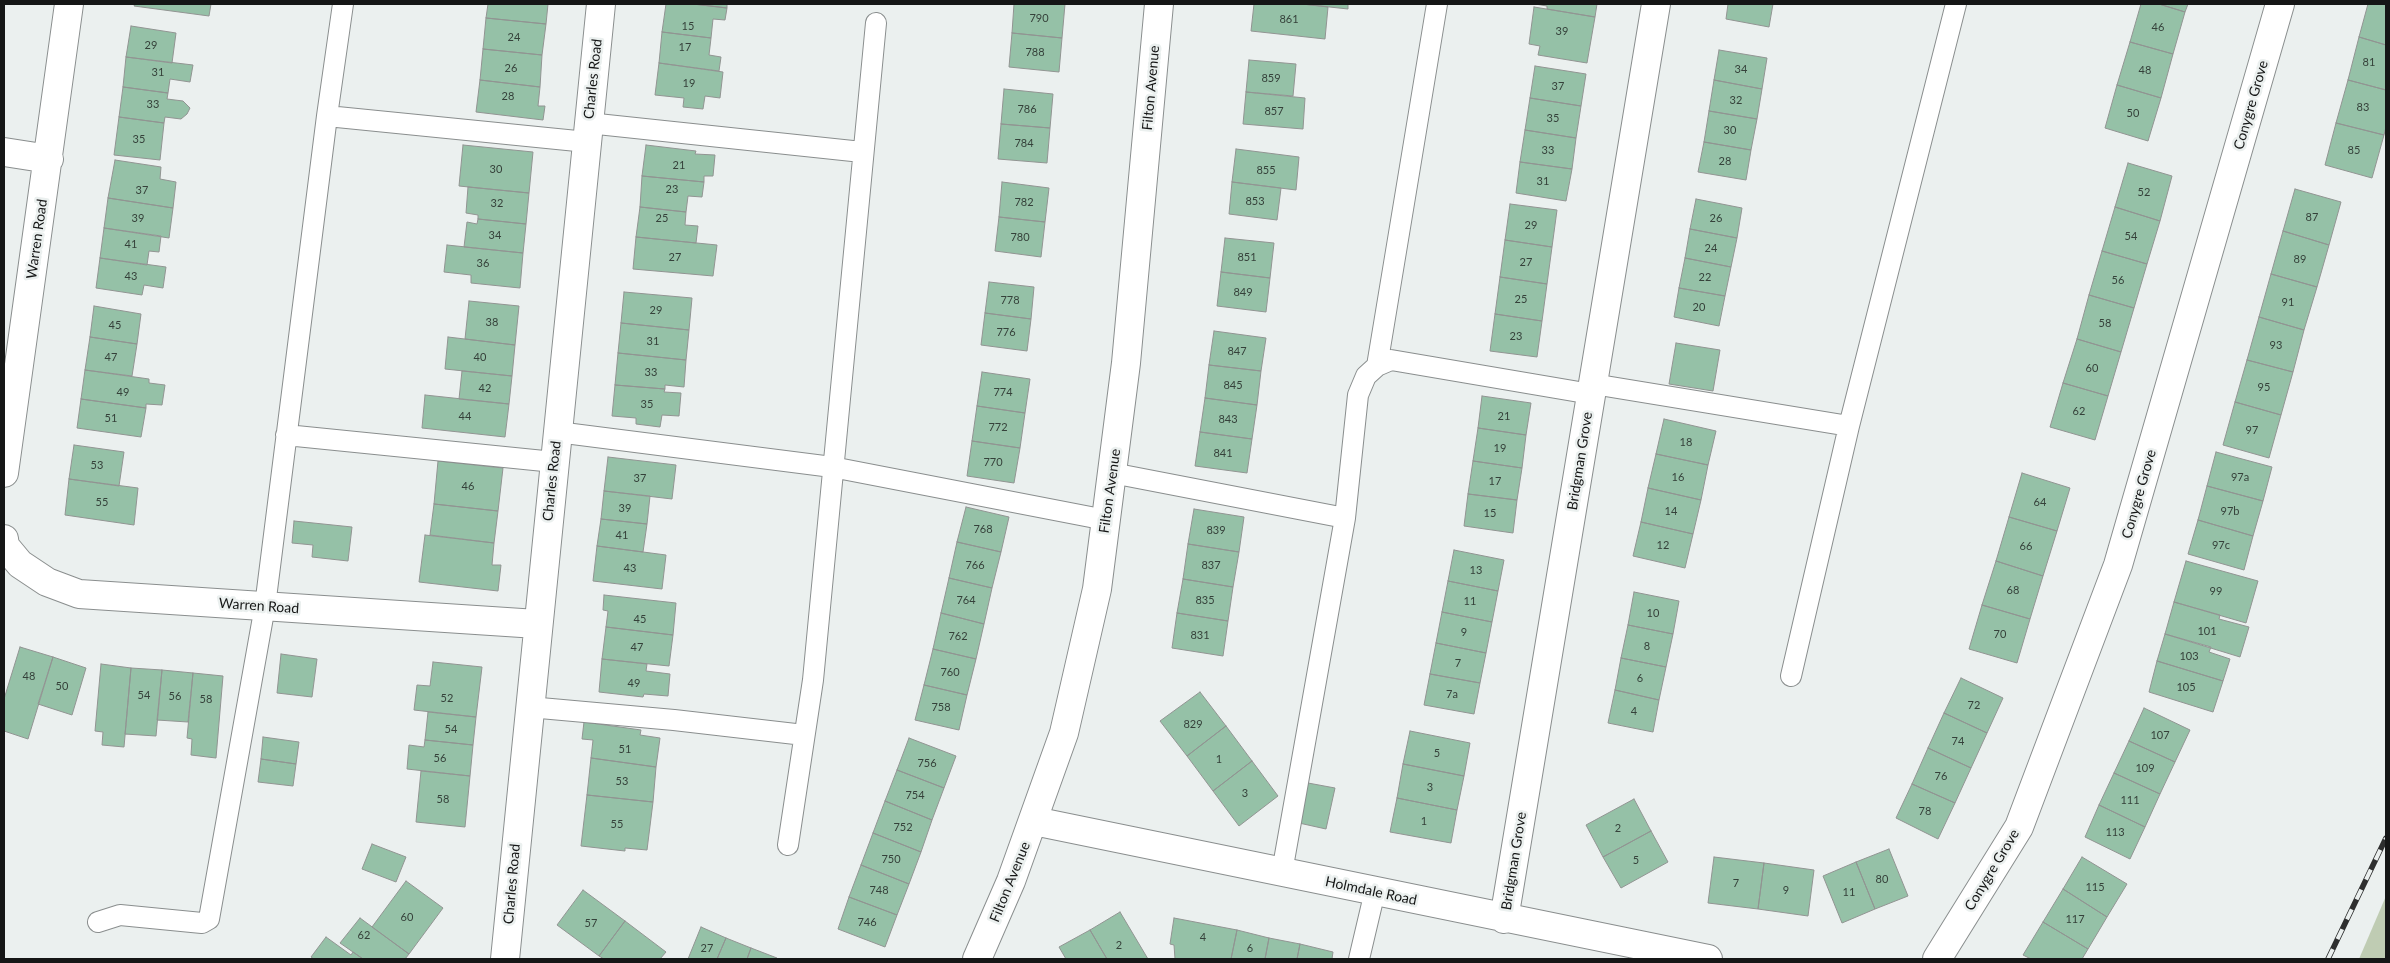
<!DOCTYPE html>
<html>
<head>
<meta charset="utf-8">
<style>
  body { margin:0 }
  #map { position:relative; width:2390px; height:963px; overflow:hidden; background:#ebf0ef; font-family:Lato,sans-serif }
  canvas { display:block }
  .frame { position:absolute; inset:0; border:5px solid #151616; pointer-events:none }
</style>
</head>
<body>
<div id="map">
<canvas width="2390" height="963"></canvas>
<div class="frame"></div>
</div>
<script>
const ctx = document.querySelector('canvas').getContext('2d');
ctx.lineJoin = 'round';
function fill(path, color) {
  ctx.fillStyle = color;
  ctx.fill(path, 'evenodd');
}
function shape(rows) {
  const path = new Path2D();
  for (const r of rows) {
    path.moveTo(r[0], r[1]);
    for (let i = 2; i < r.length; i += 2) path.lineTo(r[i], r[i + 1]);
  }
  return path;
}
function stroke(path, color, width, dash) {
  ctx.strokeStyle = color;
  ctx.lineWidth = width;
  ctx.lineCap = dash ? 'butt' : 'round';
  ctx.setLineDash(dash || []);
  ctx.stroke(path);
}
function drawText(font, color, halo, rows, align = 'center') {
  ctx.font = font + ' Lato,sans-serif';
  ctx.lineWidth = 5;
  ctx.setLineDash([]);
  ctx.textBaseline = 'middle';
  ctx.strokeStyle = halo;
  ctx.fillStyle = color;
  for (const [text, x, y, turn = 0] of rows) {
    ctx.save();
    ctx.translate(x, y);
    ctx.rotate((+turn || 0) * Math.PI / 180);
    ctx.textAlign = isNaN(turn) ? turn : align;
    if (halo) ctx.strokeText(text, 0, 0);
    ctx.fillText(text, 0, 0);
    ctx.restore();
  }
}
const green = shape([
  [2386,896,2386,959,2359,959]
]);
const building = shape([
  [135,4,211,4,209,16,134,6,135,4],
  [488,4,548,4,546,24,486,18,488,4],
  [666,4,693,4,727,8,725,20,713,19,711,38,662,32,666,4],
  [693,4,727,4,727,8,693,4],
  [1014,4,1065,4,1062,38,1012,33,1014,4],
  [1254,4,1302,4,1328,7,1325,39,1251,31,1254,4],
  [1302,4,1348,4,1348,9,1302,4],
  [1535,4,1597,4,1595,17,1547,9,1547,6,1535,4],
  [1728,4,1773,4,1769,27,1726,19,1728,4],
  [2141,4,2159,4,2185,12,2173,54,2130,42,2141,4],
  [2159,4,2188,4,2185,12,2159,4],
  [2368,4,2386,4,2386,45,2359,37,2368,4],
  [1534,7,1595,17,1587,63,1538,55,1540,46,1529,44,1534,7],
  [486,18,546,24,542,55,483,49,486,18],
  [131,26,176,33,172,63,126,57,131,26],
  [662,32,711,38,709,55,721,57,719,71,659,63,662,32],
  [1012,33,1062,38,1059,72,1009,67,1012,33],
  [2359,37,2386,45,2386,90,2348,80,2359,37],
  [2130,42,2173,54,2161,98,2117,85,2130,42],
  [483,49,542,55,540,87,480,80,483,49],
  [1719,50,1767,58,1762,89,1714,80,1719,50],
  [126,57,193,65,190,82,170,79,168,93,123,87,126,57],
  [1249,60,1296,64,1293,96,1246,92,1249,60],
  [659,63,723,72,720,98,705,96,703,109,683,107,684,98,655,95,659,63],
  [1535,66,1586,74,1581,106,1530,98,1535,66],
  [480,80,540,87,538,106,545,106,543,120,476,112,480,80],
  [1714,80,1762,89,1757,119,1709,111,1714,80],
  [2348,80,2386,90,2386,127,2384,135,2336,123,2348,80],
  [2117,85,2161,98,2148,141,2105,128,2117,85],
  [123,87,168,93,167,99,183,101,190,108,187,114,181,119,165,117,164,123,119,117,123,87],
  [1004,89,1053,94,1050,128,1001,124,1004,89],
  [1246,92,1305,98,1303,129,1243,124,1246,92],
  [1530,98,1581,106,1576,138,1525,130,1530,98],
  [1709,111,1757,119,1751,150,1704,142,1709,111],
  [119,117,164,123,160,160,114,155,119,117],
  [2336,123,2384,135,2372,178,2325,165,2336,123],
  [1001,124,1050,128,1047,163,998,159,1001,124],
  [1525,130,1576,138,1572,169,1520,162,1525,130],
  [1704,142,1751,150,1746,180,1698,172,1704,142],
  [463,145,533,152,529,193,459,186,463,145],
  [646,145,696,151,695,154,715,155,713,176,704,176,704,182,642,176,646,145],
  [1236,149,1299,157,1296,190,1232,182,1236,149],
  [115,160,161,167,160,179,176,182,173,208,108,198,115,160],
  [1520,162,1572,169,1566,201,1516,193,1520,162],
  [2128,163,2172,176,2160,221,2115,207,2128,163],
  [642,176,704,182,702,197,688,196,686,212,640,207,642,176],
  [1002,182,1049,188,1045,222,999,217,1002,182],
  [1232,182,1281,188,1277,220,1229,214,1232,182],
  [468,187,529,193,526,224,478,219,478,215,466,213,468,187],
  [2295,189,2341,202,2329,245,2283,231,2295,189],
  [108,198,173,208,169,238,104,228,108,198],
  [1696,199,1742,208,1737,238,1690,229,1696,199],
  [1510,204,1557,210,1552,247,1505,240,1510,204],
  [640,207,686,212,685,225,698,226,696,243,636,237,640,207],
  [2115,207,2160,221,2147,264,2102,251,2115,207],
  [999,217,1045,222,1041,257,995,251,999,217],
  [478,219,526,224,523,253,464,247,467,222,477,224,478,219],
  [104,228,161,236,159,252,149,251,147,265,100,258,104,228],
  [1690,229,1737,238,1731,267,1685,258,1690,229],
  [2283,231,2329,245,2317,287,2271,274,2283,231],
  [636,237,717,245,713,276,633,269,636,237],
  [1225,238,1274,243,1270,278,1221,272,1225,238],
  [1505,240,1552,247,1547,284,1500,277,1505,240],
  [447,245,523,253,520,288,471,283,471,275,444,272,447,245],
  [2102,251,2147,264,2134,308,2089,295,2102,251],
  [100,258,166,267,163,288,144,285,142,295,96,288,100,258],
  [1685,258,1731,267,1725,296,1679,288,1685,258],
  [1221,272,1270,278,1266,312,1217,306,1221,272],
  [2271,274,2317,287,2304,330,2259,317,2271,274],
  [1500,277,1547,284,1542,321,1495,314,1500,277],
  [989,282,1034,287,1031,319,985,313,989,282],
  [1679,288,1725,296,1719,326,1674,317,1679,288],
  [624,292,692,298,689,330,621,323,624,292],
  [2089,295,2134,308,2121,352,2077,339,2089,295],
  [469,301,519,306,515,345,465,339,469,301],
  [94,306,141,314,137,344,90,337,94,306],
  [985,313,1031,319,1027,351,981,345,985,313],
  [1495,314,1542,321,1537,357,1490,351,1495,314],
  [2259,317,2304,330,2293,372,2247,360,2259,317],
  [621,323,689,330,686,360,618,353,621,323],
  [1214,331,1266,338,1261,371,1209,365,1214,331],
  [90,337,137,344,132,376,85,370,90,337],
  [448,337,515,345,512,376,445,369,448,337],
  [2077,339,2121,352,2108,396,2063,383,2077,339],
  [1676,343,1720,350,1713,391,1669,384,1676,343],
  [618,353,686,360,684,387,665,385,665,389,615,385,618,353],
  [2247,360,2293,372,2281,415,2235,402,2247,360],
  [1209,365,1261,371,1257,405,1205,398,1209,365],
  [85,370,149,379,149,383,165,385,162,405,146,404,146,408,81,399,85,370],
  [462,371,512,376,509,404,459,399,462,371],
  [982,372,1030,379,1025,413,977,406,982,372],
  [2063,383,2108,396,2095,440,2050,427,2063,383],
  [615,385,665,389,664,392,681,393,679,416,662,415,660,427,636,424,636,418,612,416,615,385],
  [425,395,509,404,505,437,422,428,425,395],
  [1482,396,1531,403,1526,435,1478,428,1482,396],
  [1205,398,1257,405,1252,439,1200,432,1205,398],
  [81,399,146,408,141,437,77,428,81,399],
  [2235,402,2281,415,2269,458,2223,445,2235,402],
  [977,406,1025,413,1020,448,972,441,977,406],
  [1664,419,1716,431,1708,465,1656,454,1664,419],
  [1478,428,1526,435,1522,468,1473,461,1478,428],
  [1200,432,1252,439,1247,473,1195,466,1200,432],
  [972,441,1020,448,1014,483,967,476,972,441],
  [74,445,124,452,119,486,69,479,74,445],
  [2216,452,2272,467,2263,501,2207,486,2216,452],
  [1656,454,1708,465,1701,500,1648,488,1656,454],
  [608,457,676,465,672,499,604,491,608,457],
  [438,461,503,468,498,511,434,504,438,461],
  [1473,461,1522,468,1517,500,1468,494,1473,461],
  [2022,473,2070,488,2057,531,2009,517,2022,473],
  [69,479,138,488,134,525,65,515,69,479],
  [2207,486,2263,501,2253,536,2198,520,2207,486],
  [1648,488,1701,500,1693,534,1641,522,1648,488],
  [604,491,650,496,647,524,601,519,604,491],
  [1468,494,1517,500,1513,533,1464,526,1468,494],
  [434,504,498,511,494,543,430,535,434,504],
  [966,507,1009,517,1001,552,957,542,966,507],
  [1194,509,1244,517,1239,552,1188,544,1194,509],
  [2009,517,2057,531,2043,576,1996,561,2009,517],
  [601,519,647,524,643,552,597,546,601,519],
  [2198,520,2253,536,2244,570,2188,554,2198,520],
  [294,521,352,527,348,561,312,557,313,545,292,543,294,521],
  [1641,522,1693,534,1685,568,1633,556,1641,522],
  [425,535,494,543,492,565,501,565,498,591,419,582,425,535],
  [957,542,1001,552,992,588,949,578,957,542],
  [1188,544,1239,552,1233,587,1183,579,1188,544],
  [597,546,666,555,662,589,593,581,597,546],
  [1454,550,1504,560,1498,591,1448,581,1454,550],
  [1996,561,2043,576,2030,619,1982,605,1996,561],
  [2186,561,2258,581,2246,623,2174,602,2186,561],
  [949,578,992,588,984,624,941,613,949,578],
  [1183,579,1233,587,1228,621,1177,613,1183,579],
  [1448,581,1498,591,1492,622,1442,612,1448,581],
  [1634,592,1679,601,1673,634,1628,625,1634,592],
  [604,595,676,603,673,635,606,627,608,611,603,610,604,595],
  [2174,602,2220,615,2219,619,2249,627,2240,657,2165,634,2174,602],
  [1982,605,2030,619,2017,663,1969,649,1982,605],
  [1442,612,1492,622,1486,653,1436,643,1442,612],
  [941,613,984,624,976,659,933,649,941,613],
  [1177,613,1228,621,1223,656,1172,648,1177,613],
  [1628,625,1673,634,1666,667,1621,658,1628,625],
  [606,627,673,635,669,666,602,659,606,627],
  [2165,634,2211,647,2209,652,2230,659,2223,681,2157,661,2165,634],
  [1436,643,1486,653,1480,683,1430,674,1436,643],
  [20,647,53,657,28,739,4,731,4,699,20,647],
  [933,649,976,659,967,695,924,685,933,649],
  [281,654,317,659,312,697,277,693,281,654],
  [53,657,86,668,72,715,38,704,53,657],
  [1621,658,1666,667,1659,700,1615,690,1621,658],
  [602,659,647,664,646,671,670,674,668,696,644,694,643,697,599,692,602,659],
  [2157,661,2223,681,2213,712,2149,692,2157,661],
  [433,662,482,667,476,717,414,710,417,685,430,686,433,662],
  [101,664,131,668,124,747,102,745,103,732,95,731,101,664],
  [131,668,162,670,156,736,125,734,131,668],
  [162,670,193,673,188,722,157,720,162,670],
  [193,673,223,676,216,758,191,755,192,739,187,738,193,673],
  [1430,674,1480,683,1474,714,1424,705,1430,674],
  [1961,678,2003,698,1987,733,1944,713,1961,678],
  [924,685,967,695,959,730,915,720,924,685],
  [1615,690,1659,700,1653,732,1608,723,1615,690],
  [1200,692,1226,726,1187,756,1160,721,1200,692],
  [2144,708,2190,730,2175,762,2129,741,2144,708],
  [428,712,476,717,473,745,425,740,428,712],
  [1944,713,1987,733,1971,768,1928,748,1944,713],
  [584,722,641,730,640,735,660,738,656,767,591,758,593,740,582,739,584,722],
  [1226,726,1252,761,1213,791,1187,756,1226,726],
  [1410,731,1470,743,1464,776,1403,764,1410,731],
  [263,737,299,742,296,764,261,759,263,737],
  [909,738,956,756,944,788,897,770,909,738],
  [425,740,473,745,470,776,407,769,409,745,424,747,425,740],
  [2129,741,2175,762,2160,794,2114,773,2129,741],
  [1928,748,1971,768,1955,803,1912,784,1928,748],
  [591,758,656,767,653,802,587,795,591,758],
  [261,759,296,764,293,786,258,782,261,759],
  [1252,761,1278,796,1239,826,1213,791,1252,761],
  [1403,764,1464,776,1457,810,1397,798,1403,764],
  [897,770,944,788,932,820,885,801,897,770],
  [421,771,470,776,465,827,416,822,421,771],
  [2114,773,2160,794,2145,827,2099,805,2114,773],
  [1308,783,1335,788,1326,829,1299,823,1308,783],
  [1912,784,1955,803,1938,839,1896,818,1912,784],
  [587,795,653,802,647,850,625,848,625,851,581,846,587,795],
  [1397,798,1457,810,1451,843,1390,832,1397,798],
  [1634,799,1651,831,1603,857,1586,825,1634,799],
  [885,801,932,820,921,852,873,833,885,801],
  [2099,805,2145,827,2130,859,2085,837,2099,805],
  [1651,831,1668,862,1621,888,1603,857,1651,831],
  [873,833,921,852,909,884,861,865,873,833],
  [372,844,406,857,396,882,362,869,372,844],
  [1889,849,1908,896,1875,909,1856,862,1889,849],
  [1714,857,1764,863,1758,909,1708,903,1714,857],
  [2082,857,2127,884,2107,917,2063,889,2082,857],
  [1856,862,1875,909,1842,923,1823,876,1856,862],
  [1764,863,1814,870,1808,916,1758,909,1764,863],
  [861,865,909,884,897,915,849,897,861,865],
  [406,881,443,908,409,954,372,927,406,881],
  [2063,889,2107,917,2088,949,2043,922,2063,889],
  [583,890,625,921,599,956,557,925,583,890],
  [849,897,897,915,885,947,838,929,849,897],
  [1120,912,1148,959,1107,959,1090,930,1120,912],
  [360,918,409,954,405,959,363,959,340,943,360,918],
  [1174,918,1237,930,1231,959,1175,959,1174,945,1170,944,1174,918],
  [625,921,666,952,660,959,604,959,599,956,625,921],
  [2043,922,2088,949,2082,959,2031,959,2023,955,2043,922],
  [701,927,726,938,717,959,688,959,701,927],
  [1090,930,1107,959,1066,959,1059,947,1090,930],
  [1237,930,1269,938,1265,959,1231,959,1237,930],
  [326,937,351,955,353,952,363,959,314,959,311,957,326,937],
  [726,938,751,948,747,959,717,959,726,938],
  [1269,938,1300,944,1297,959,1265,959,1269,938],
  [1300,944,1333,952,1332,959,1297,959,1300,944],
  [751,948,777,958,776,959,747,959,751,948]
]);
const service = shape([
  [327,116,587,142],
  [588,123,862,152],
  [1377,366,1437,4],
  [1593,384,1849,426],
  [557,432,832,467,1106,520],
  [286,435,554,462],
  [1112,473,1345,518],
  [1791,676,1849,426,1956,4],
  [529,707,674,720,804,735],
  [788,845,813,680,876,23],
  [1282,872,1345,518,1358,395,1366,376,1377,366,1391,360,1591,394],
  [98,922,120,915,202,923,209,919,265,606,327,116,343,4],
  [1359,959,1375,891]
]);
const minor = shape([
  [4,152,49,159],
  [4,473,69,4],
  [4,539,5,546,20,564,47,582,79,594,537,624],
  [1034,821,1708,959],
  [1504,919,1656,4],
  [505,959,601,4],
  [977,959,1011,881,1064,733,1097,589,1126,363,1159,4],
  [1937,959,2019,827,2118,565,2280,4]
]);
const rail = shape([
  [2328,959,2386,838]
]);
const numberNames = [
  ["790",1039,18],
  ["861",1289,19],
  ["15",688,26],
  ["46",2158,27],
  ["39",1562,31],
  ["24",514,37],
  ["29",151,45],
  ["17",685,47],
  ["788",1035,52],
  ["81",2369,62],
  ["26",511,68],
  ["34",1741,69],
  ["48",2145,70],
  ["31",158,72],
  ["859",1271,78],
  ["19",689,83],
  ["37",1558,86],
  ["28",508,96],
  ["32",1736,100],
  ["33",153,104],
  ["83",2363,107],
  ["786",1027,109],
  ["857",1274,111],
  ["50",2133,113],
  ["35",1553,118],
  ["30",1730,130],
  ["35",139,139],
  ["784",1024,143],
  ["33",1548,150],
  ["85",2354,150],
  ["28",1725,161],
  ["21",679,165],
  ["30",496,169],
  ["855",1266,170],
  ["31",1543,181],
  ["23",672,189],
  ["37",142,190],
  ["52",2144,192],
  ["853",1255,201],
  ["782",1024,202],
  ["32",497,203],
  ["87",2312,217],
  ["39",138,218],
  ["25",662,218],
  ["26",1716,218],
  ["29",1531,225],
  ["34",495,235],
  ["54",2131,236],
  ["780",1020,237],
  ["41",131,244],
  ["24",1711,248],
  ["27",675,257],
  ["851",1247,257],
  ["89",2300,259],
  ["27",1526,262],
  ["36",483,263],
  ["43",131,276],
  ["22",1705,277],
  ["56",2118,280],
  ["849",1243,292],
  ["25",1521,299],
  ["778",1010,300],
  ["91",2288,302],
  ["20",1699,307],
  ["29",656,310],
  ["38",492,322],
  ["58",2105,323],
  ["45",115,325],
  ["776",1006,332],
  ["23",1516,336],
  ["31",653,341],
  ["93",2276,345],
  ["847",1237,351],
  ["47",111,357],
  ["40",480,357],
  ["60",2092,368],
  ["33",651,372],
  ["845",1233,385],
  ["95",2264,387],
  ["42",485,388],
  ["49",123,392],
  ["774",1003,392],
  ["35",647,404],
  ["62",2079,411],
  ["44",465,416],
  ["21",1504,416],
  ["51",111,418],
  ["843",1228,419],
  ["772",998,427],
  ["97",2252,430],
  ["18",1686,442],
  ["19",1500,448],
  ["841",1223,453],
  ["770",993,462],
  ["53",97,465],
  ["16",1678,477],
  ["97a",2240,477],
  ["37",640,478],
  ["17",1495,481],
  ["46",468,486],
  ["55",102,502],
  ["64",2040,502],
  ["39",625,508],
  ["14",1671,511],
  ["97b",2230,511],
  ["15",1490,513],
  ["768",983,529],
  ["839",1216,530],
  ["41",622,535],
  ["12",1663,545],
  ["97c",2221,545],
  ["66",2026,546],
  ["766",975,565],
  ["837",1211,565],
  ["43",630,568],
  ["13",1476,570],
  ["68",2013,590],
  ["99",2216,591],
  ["764",966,600],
  ["835",1205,600],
  ["11",1470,601],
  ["10",1653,613],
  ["45",640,619],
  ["101",2207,631],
  ["9",1464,632],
  ["70",2000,634],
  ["831",1200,635],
  ["762",958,636],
  ["8",1647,646],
  ["47",637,647],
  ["103",2189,656],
  ["7",1458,663],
  ["760",950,672],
  ["48",29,676],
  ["6",1640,678],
  ["49",634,683],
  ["50",62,686],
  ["105",2186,687],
  ["7a",1452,694],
  ["54",144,695],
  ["56",175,696],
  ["52",447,698],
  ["58",206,699],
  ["72",1974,705],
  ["758",941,707],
  ["4",1634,711],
  ["829",1193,724],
  ["54",451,729],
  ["107",2160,735],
  ["74",1958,741],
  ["51",625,749],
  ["5",1437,753],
  ["56",440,758],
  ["1",1219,759],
  ["756",927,763],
  ["109",2145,768],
  ["76",1941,776],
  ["53",622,781],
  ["3",1430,787],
  ["3",1245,793],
  ["754",915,795],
  ["58",443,799],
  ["111",2130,800],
  ["78",1925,811],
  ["1",1424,821],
  ["55",617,824],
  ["752",903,827],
  ["2",1618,828],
  ["113",2115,832],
  ["750",891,859],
  ["5",1636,860],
  ["80",1882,879],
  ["7",1736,883],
  ["115",2095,887],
  ["748",879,890],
  ["9",1786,890],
  ["11",1849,892],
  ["60",407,917],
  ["117",2075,919],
  ["746",867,922],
  ["57",591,923],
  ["62",364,935],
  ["4",1203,937],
  ["2",1119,945],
  ["27",707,948],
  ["6",1250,948]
];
const streetNames = [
  ["Charles Road",593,79,-84],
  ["Filton Avenue",1151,88,-85],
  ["Conygre Grove",2251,105,-74],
  ["Warren Road",37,239,-82],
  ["Bridgman Grove",1580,461,-81],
  ["Charles Road",552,481,-84],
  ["Filton Avenue",1110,491,-82],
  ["Conygre Grove",2139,494,-74],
  ["Warren Road",259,606,4],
  ["Bridgman Grove",1514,861,-81],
  ["Conygre Grove",1992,870,-59],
  ["Filton Avenue",1010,882,-68],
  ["Charles Road",512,884,-85],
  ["Holmdale Road",1371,891,12]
];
fill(green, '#bfccb3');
fill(building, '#95c1a7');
stroke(building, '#919492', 1);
stroke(service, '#8a8e8e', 22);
stroke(minor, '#8a8e8e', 30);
stroke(service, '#fff', 20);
stroke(minor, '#fff', 28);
stroke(rail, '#2e2f2f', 5.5);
stroke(rail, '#ebf0ef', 4, [11]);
drawText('11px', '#35413a', null, numberNames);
drawText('14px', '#151616', '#ebf0ef', streetNames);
</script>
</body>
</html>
